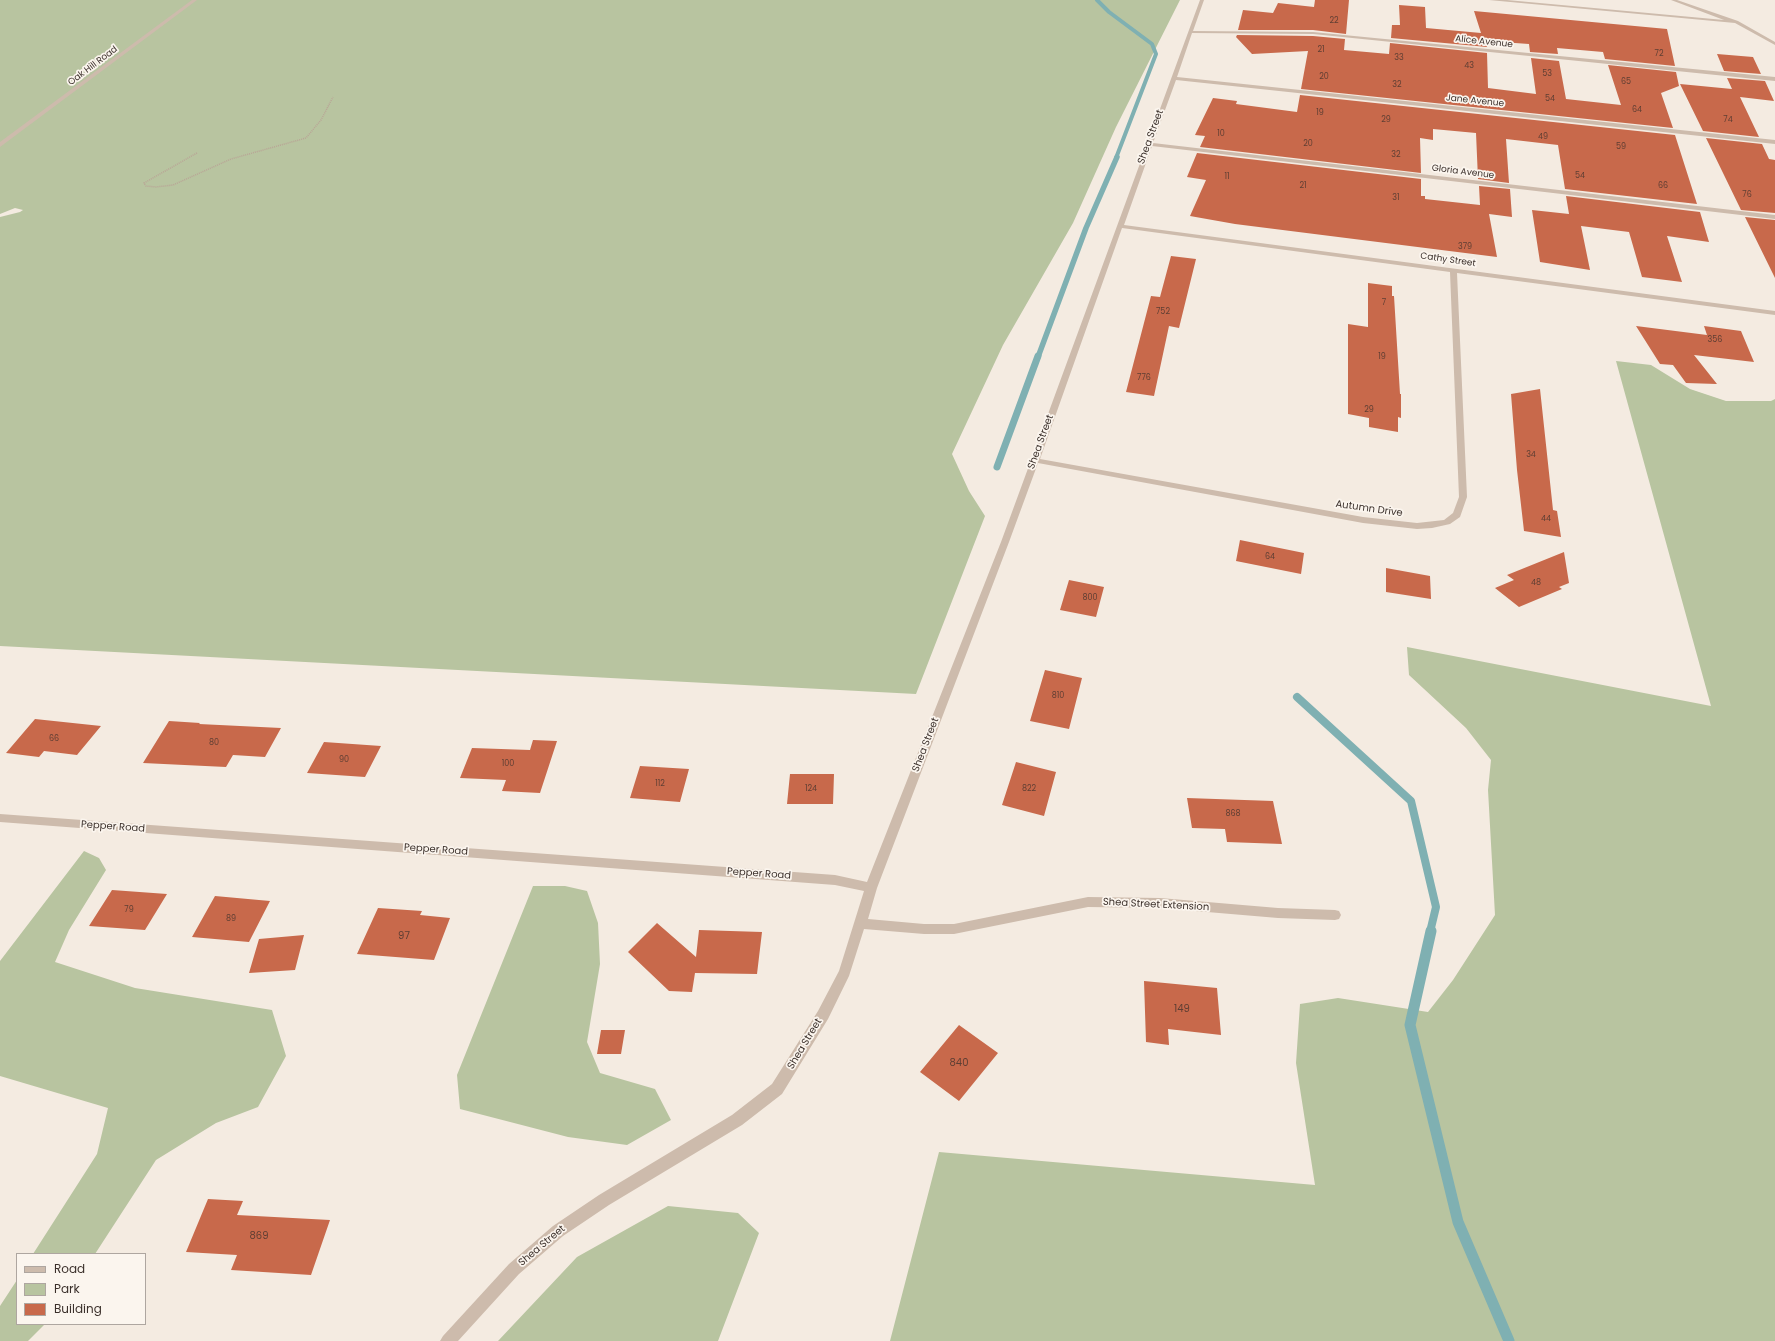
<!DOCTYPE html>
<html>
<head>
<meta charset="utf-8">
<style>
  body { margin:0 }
  #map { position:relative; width:1775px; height:1341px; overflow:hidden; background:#f4ebe1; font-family:Poppins,sans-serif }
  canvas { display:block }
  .legend { position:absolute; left:16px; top:1253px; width:130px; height:72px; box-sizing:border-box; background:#fbf5ee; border:1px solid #aea6a0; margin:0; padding:5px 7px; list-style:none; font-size:12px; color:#3b302b }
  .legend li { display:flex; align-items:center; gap:8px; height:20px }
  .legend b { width:20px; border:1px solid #aea6a0 }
</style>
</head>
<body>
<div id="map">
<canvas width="1775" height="1341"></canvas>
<ul class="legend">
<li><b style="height:5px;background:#cdbbac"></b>Road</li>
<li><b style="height:11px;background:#b8c4a0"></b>Park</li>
<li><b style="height:11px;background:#c8694b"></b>Building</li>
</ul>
</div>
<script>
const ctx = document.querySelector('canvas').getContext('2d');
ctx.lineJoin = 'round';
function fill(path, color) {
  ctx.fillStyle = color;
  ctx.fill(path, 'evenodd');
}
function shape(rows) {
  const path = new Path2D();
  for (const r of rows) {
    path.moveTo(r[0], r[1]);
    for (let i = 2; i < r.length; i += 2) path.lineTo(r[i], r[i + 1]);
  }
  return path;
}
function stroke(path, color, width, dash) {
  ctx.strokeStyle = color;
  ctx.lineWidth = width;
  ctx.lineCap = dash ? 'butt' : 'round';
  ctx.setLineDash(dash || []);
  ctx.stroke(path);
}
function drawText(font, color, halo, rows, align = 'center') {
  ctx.font = font + ' Poppins,sans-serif';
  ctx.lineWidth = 3.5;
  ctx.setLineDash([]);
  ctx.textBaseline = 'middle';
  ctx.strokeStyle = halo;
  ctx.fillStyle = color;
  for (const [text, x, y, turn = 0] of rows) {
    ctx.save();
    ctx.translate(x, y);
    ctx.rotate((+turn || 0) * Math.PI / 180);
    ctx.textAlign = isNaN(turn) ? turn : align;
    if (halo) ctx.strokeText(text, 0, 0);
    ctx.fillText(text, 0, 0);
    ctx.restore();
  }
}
const green = shape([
  [0,0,1180,0,1116,127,1073,223,1003,345,952,454,969,491,985,516,916,694,0,646,0,217,20,212,23,210,15,208,0,214],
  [1616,361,1651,365,1690,389,1726,401,1771,401,1775,399,1775,1341,890,1341,939,1152,1315,1185,1296,1063,1300,1004,1338,998,1428,1012,1453,980,1495,915,1488,790,1491,760,1466,728,1409,675,1407,647,1711,706],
  [84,851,99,858,106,870,69,930,55,962,135,988,272,1010,286,1056,258,1107,216,1123,156,1160,95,1254,33,1254,97,1154,108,1108,0,1076,0,961],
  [533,886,565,886,587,891,598,923,600,964,587,1042,600,1073,655,1089,671,1120,627,1145,568,1137,460,1109,457,1075],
  [668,1206,738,1213,759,1233,718,1341,498,1341,577,1257],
  [17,1280,17,1324,45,1324,28,1341,0,1341,0,1306]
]);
const streamFar4 = shape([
  [1097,0,1109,12,1152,44,1156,54,1116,158]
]);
const streamFar3 = shape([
  [1038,357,1086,228,1117,157]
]);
const streamFar2 = shape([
  [997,467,1038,356]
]);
const streamFar1 = shape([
  [1297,697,1411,801,1436,907,1430,932]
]);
const stream = shape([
  [1431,931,1410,1025,1458,1222,1509,1341]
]);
const building = shape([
  [1315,0,1349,0,1346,34,1313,30,1238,30,1243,10,1273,13,1278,3,1314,7],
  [1399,5,1425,7,1426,28,1481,33,1474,11,1667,29,1675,66,1605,59,1603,52,1557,48,1558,54,1530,52,1529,44,1487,41,1487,47,1391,38,1392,25,1400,25],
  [1237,35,1313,36,1345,39,1344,50,1389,54,1390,43,1487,53,1488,88,1536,94,1531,58,1559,61,1566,99,1621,105,1608,65,1676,72,1679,86,1661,93,1673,128,1301,89,1308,51,1252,54,1236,37],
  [1717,54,1753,57,1761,74,1724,71],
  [1727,78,1765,81,1774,101,1740,97,1759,137,1703,131,1680,84,1732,89],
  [1300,95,1675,135,1697,204,1565,189,1558,145,1506,139,1509,183,1478,179,1476,133,1433,129,1433,140,1420,138,1421,173,1200,147,1205,136,1195,135,1213,98,1237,101,1236,104,1297,112],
  [1706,138,1762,144,1769,159,1775,160,1775,213,1741,210],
  [1197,153,1421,179,1421,196,1425,196,1425,199,1480,205,1479,186,1510,189,1512,217,1489,214,1497,257,1235,224,1190,216,1206,180,1187,177],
  [1566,196,1700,212,1709,242,1667,236,1682,282,1642,277,1629,232,1581,226,1590,270,1540,262,1532,210,1569,214],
  [1745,217,1775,220,1775,278],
  [1171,256,1196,259,1179,328,1169,326,1154,396,1126,392,1151,296,1160,297],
  [1368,283,1392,286,1392,296,1394,296,1400,394,1401,394,1401,418,1398,417,1398,432,1369,427,1369,418,1348,414,1348,324,1368,327],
  [1636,326,1707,335,1704,326,1741,331,1754,362,1694,355,1717,384,1686,383,1673,365,1660,364],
  [1540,389,1553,510,1557,511,1561,537,1524,531,1517,470,1511,394],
  [1240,540,1304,553,1301,574,1236,561],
  [1564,552,1569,583,1559,587,1562,589,1519,607,1495,588,1514,580,1507,575],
  [1386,568,1430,576,1431,599,1386,592],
  [1069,580,1104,587,1096,617,1060,610],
  [1045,670,1082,678,1069,729,1030,721],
  [35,719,101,726,77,755,44,751,39,757,6,753],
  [169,721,200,723,199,724,281,728,265,757,233,755,226,767,143,763],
  [533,740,557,741,540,793,502,791,506,780,460,778,472,748,530,750],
  [324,742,381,746,365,777,307,773],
  [1016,762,1056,772,1044,816,1002,805],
  [640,766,689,769,680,802,630,798],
  [790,774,834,774,833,804,787,804],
  [1187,798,1273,801,1282,844,1227,842,1225,829,1192,828],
  [112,890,167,894,145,930,89,926],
  [215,896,270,901,249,942,192,937],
  [378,908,422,911,420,915,450,918,434,960,357,954],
  [657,923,696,957,699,930,762,932,757,974,695,973,692,992,669,991,628,952],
  [304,935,295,970,249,973,259,939],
  [1144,981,1217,988,1221,1035,1168,1029,1169,1045,1146,1042],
  [959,1025,998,1053,959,1101,920,1072],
  [601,1030,625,1030,621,1054,597,1054],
  [208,1199,243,1201,237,1215,330,1220,311,1275,231,1270,237,1255,186,1252]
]);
const path = shape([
  [197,153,144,183,146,186,156,187,173,185,231,159,306,138,321,120,333,97]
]);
const minor = shape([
  [192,0,197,0,0,147,0,142,192,0],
  [1200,0,1204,0,1193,31,1313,32,1775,77,1775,81,1313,34,1192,33,1177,77,1775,140,1775,144,1176,80,1153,143,1775,215,1775,219,1152,146,1124,225,1775,311,1775,315,1457,273,1467,497,1460,517,1450,524,1432,528,1417,529,1363,523,1038,463,1009,542,877,888,868,919,924,924,954,924,1088,897,1160,898,1278,908,1335,910,1339,911,1341,915,1339,919,1335,920,1278,918,1160,908,1088,907,954,934,924,934,864,929,849,976,828,1019,782,1094,742,1125,609,1205,563,1236,519,1274,458,1341,440,1341,443,1336,509,1264,553,1226,599,1195,732,1115,772,1084,818,1011,839,971,864,891,835,885,0,822,0,814,835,875,867,882,1001,542,1200,0],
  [1122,228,1450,272,1459,497,1453,513,1444,520,1417,523,1363,517,1040,459,1122,228],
  [1489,0,1507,0,1724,20,1671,0,1677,0,1738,21,1775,42,1775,45,1735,23,1489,0]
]);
const numberNames = [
  ["22",1334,21],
  ["21",1321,50],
  ["72",1659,54],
  ["33",1399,58],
  ["43",1469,66],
  ["53",1547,74],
  ["20",1324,77],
  ["65",1626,82],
  ["32",1397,85],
  ["54",1550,99],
  ["64",1637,110],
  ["19",1320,113],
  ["29",1386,120],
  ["74",1728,120],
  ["10",1221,134],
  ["49",1543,137],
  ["20",1308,144],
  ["59",1621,147],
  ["32",1396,155],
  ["54",1580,176],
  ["11",1227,177],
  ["21",1303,186],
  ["66",1663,186],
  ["76",1747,195],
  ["31",1396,198],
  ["379",1465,247],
  ["7",1384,303],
  ["752",1163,312],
  ["356",1715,340],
  ["19",1382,357],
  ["776",1144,378],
  ["29",1369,410],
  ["34",1531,455],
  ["44",1546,519],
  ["64",1270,557],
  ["48",1536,583],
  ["800",1090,598],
  ["810",1058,696],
  ["66",54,739],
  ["80",214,743],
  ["90",344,760],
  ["100",508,764],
  ["112",660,784],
  ["124",811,789],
  ["822",1029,789],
  ["868",1233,814],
  ["79",129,910],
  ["89",231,919]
];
const farStreetnames = [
  ["Alice Avenue",1484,42,6],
  ["Oak Hill Road",93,66,-37],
  ["Jane Avenue",1475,101,6],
  ["Gloria Avenue",1463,172,7],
  ["Cathy Street",1448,260,8]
];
const streetNames = [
  ["Shea Street",1151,137,-70],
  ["Shea Street",1041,442,-70],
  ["Autumn Drive",1369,509,8],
  ["Shea Street",926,745,-69],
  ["Pepper Road",113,827,4],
  ["Pepper Road",436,850,4],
  ["Pepper Road",759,874,4],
  ["Shea Street Extension",1156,905,3],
  ["Shea Street",805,1044,-59],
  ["Shea Street",542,1246,-40]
];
const nearNumbernames = [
  ["97",404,936],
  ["149",1182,1009],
  ["840",959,1063],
  ["869",259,1236]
];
fill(green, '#b8c4a0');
stroke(streamFar4, '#7fb0b2', 4);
stroke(streamFar3, '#7fb0b2', 5.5);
stroke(streamFar2, '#7fb0b2', 7);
stroke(streamFar1, '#7fb0b2', 8);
stroke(stream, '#7fb0b2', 11);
fill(building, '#c8694b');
stroke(path, '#b9a596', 1.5, [1, 1]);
fill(minor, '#cdbbac');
drawText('8px', '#5e3e33', null, numberNames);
drawText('9px', '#3b302b', '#fbf5ee', farStreetnames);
drawText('10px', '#3b302b', '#fbf5ee', streetNames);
drawText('10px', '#5e3e33', null, nearNumbernames);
</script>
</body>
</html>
